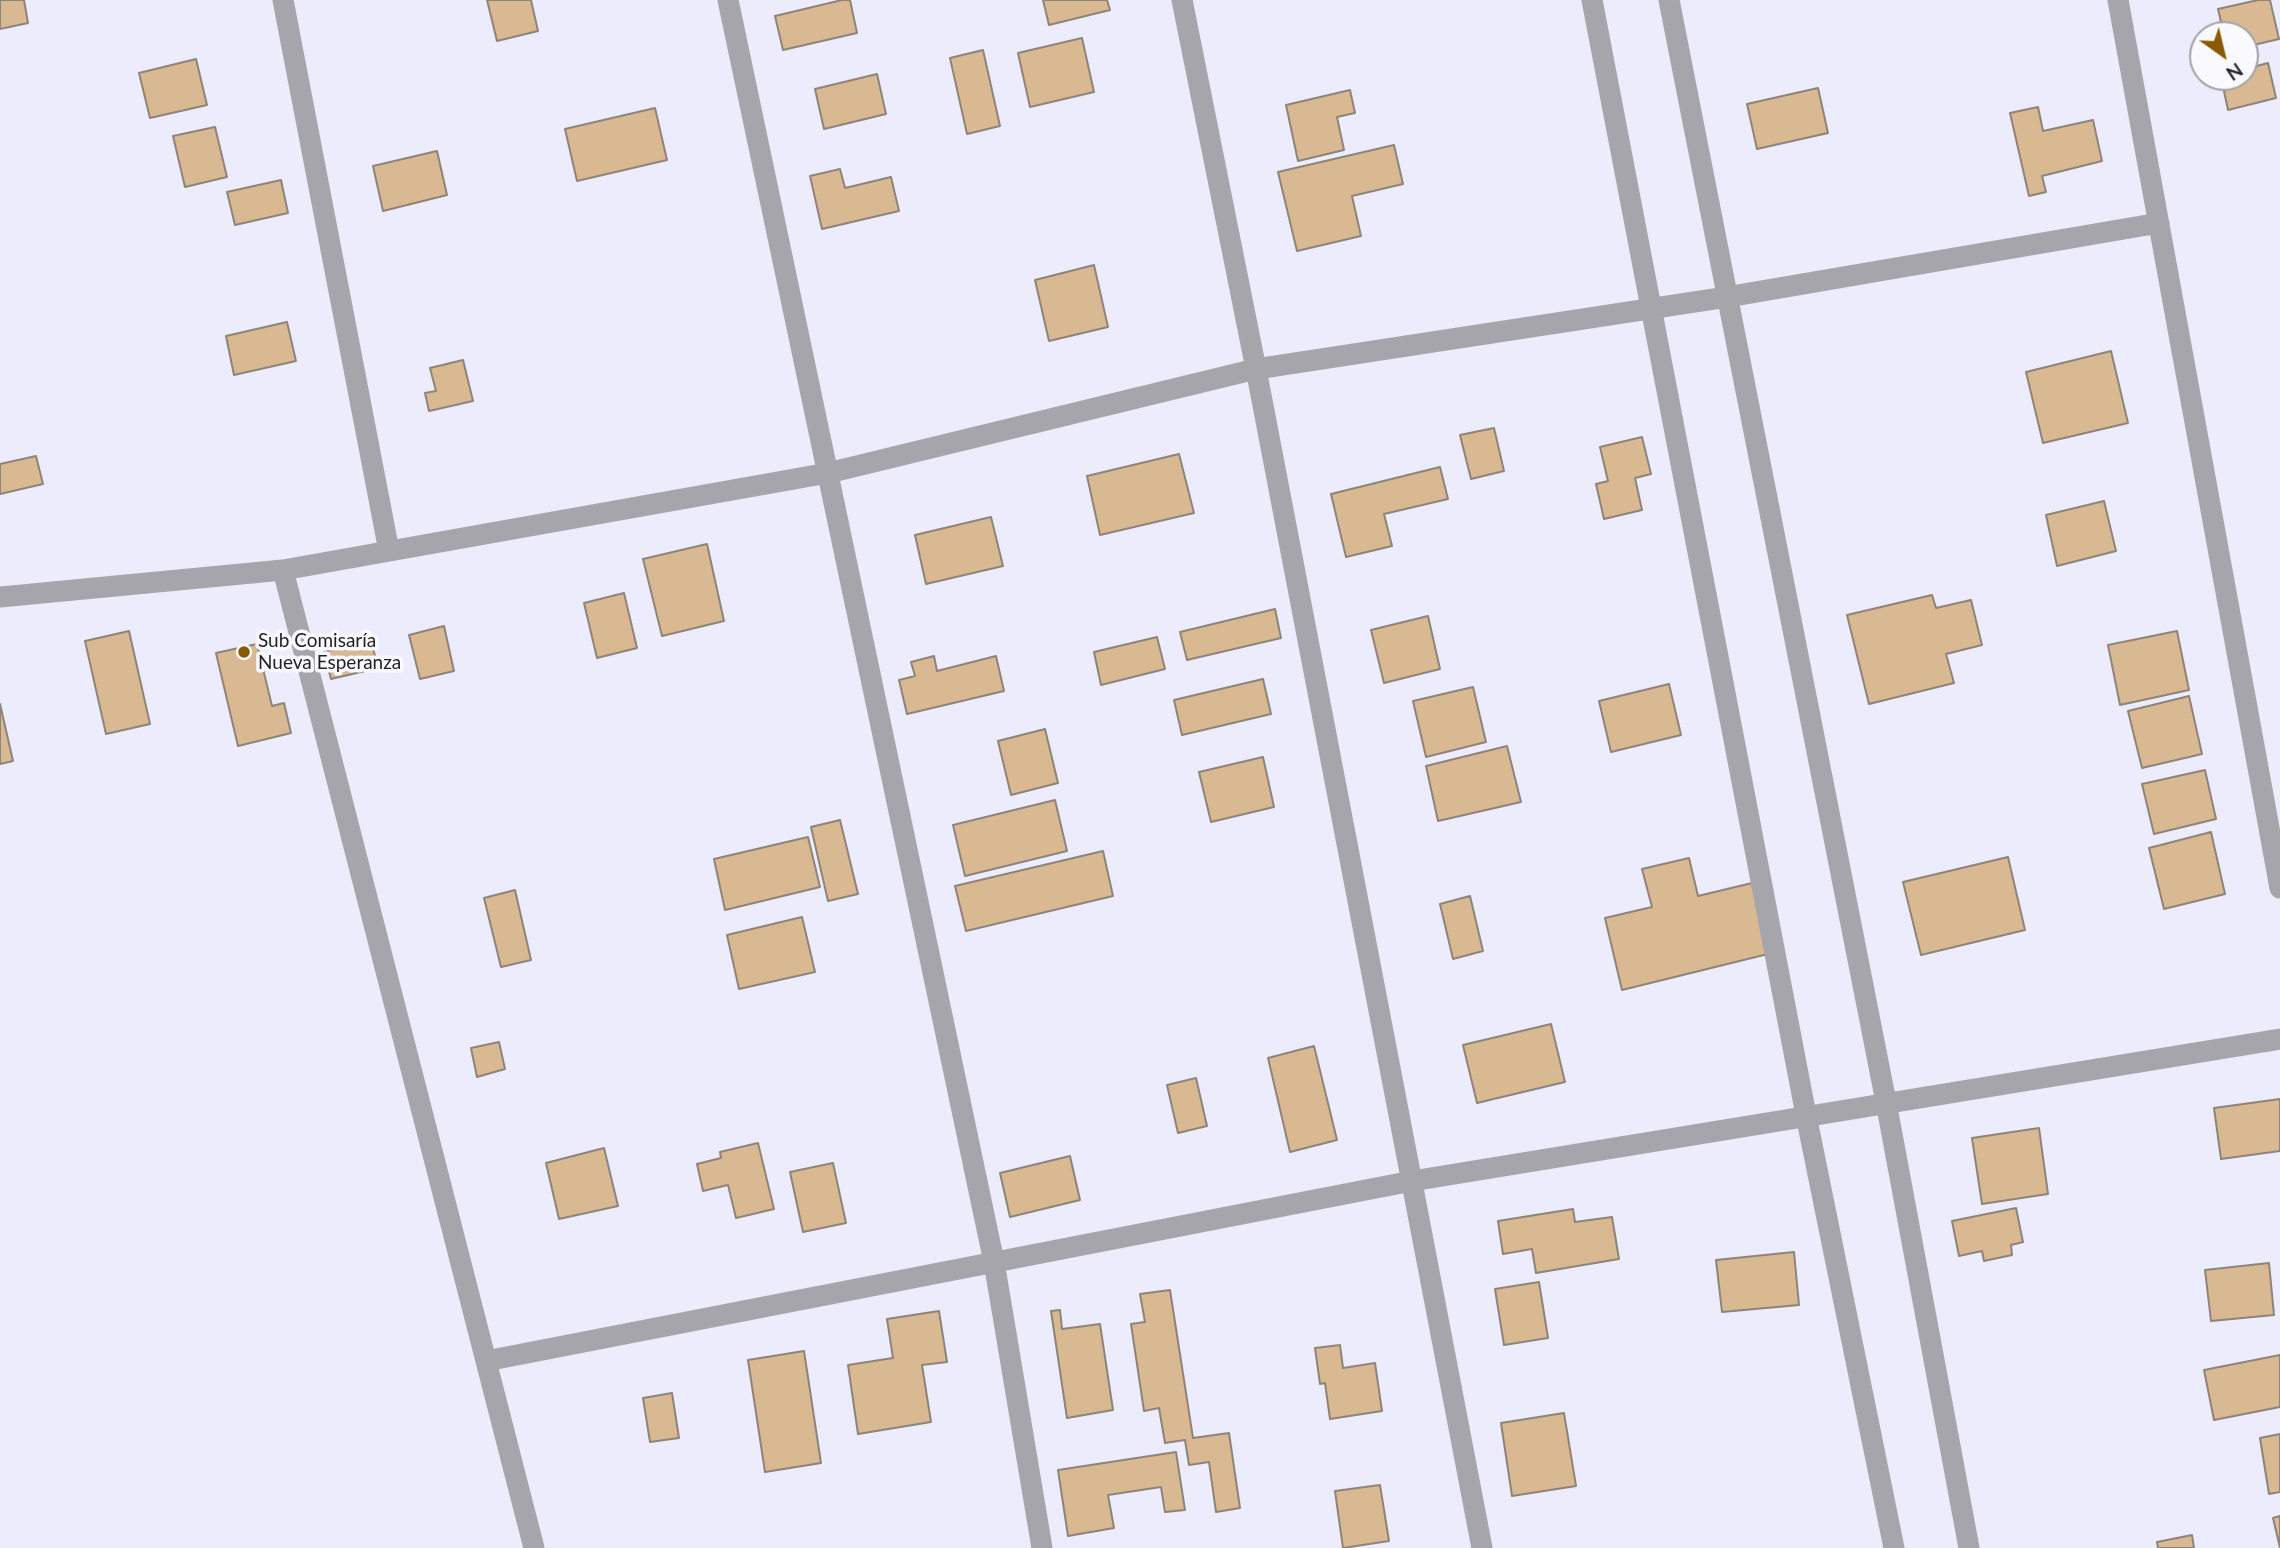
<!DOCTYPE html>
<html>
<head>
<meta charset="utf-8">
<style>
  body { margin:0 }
  #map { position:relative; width:2280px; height:1548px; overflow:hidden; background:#ececfc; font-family:Lato,sans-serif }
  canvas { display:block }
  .north { position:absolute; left:2189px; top:21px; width:70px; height:70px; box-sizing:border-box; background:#fafafe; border:2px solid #a2a2a7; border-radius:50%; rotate:146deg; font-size:19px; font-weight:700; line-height:28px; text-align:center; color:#1e1e24 }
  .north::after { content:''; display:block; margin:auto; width:24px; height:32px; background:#8b5902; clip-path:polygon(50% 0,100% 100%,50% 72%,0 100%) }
</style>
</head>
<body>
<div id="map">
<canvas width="2280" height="1548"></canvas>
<div class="north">N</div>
</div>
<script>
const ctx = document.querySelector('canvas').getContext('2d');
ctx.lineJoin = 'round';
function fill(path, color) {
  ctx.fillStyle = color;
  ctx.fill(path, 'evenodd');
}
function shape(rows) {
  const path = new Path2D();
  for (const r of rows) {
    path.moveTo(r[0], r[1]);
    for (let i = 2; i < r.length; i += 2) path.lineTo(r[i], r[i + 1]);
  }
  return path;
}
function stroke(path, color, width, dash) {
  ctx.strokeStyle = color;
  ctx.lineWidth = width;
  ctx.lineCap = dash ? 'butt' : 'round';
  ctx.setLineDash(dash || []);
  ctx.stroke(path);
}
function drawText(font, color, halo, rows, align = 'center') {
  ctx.font = font + ' Lato,sans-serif';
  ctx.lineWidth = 7;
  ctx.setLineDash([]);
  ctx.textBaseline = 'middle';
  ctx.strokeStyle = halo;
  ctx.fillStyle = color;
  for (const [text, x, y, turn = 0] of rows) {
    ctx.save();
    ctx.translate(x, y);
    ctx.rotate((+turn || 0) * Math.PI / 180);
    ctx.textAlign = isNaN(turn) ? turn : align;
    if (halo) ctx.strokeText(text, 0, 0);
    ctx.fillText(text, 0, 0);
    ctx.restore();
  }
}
const building = shape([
  [0,0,24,0,28,23,0,29,0,0],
  [487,0,531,0,538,31,497,41,487,0],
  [842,0,850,0,857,33,783,50,775,16,842,0],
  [1043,0,1107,0,1110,10,1049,25,1043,0],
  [2258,0,2270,0,2279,39,2245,47,2245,35,2224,35,2218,9,2258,0],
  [1082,38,1094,92,1030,107,1018,53,1082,38],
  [983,50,1000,126,967,134,950,58,983,50],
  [196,59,207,105,150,118,139,73,196,59],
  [2268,63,2276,98,2228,110,2221,77,2245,77,2245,69,2268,63],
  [877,74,886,114,824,129,815,89,877,74],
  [1818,88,1828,133,1757,149,1747,104,1818,88],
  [1350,90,1355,113,1337,117,1344,150,1298,161,1286,105,1350,90],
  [2038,107,2043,131,2093,120,2102,161,2042,176,2046,192,2029,196,2010,113,2038,107],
  [655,108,667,160,577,181,565,129,655,108],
  [215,127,227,177,185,187,173,136,215,127],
  [1394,145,1403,184,1352,196,1361,236,1297,251,1278,172,1394,145],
  [437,151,447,195,383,211,373,166,437,151],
  [840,169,845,188,891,177,899,211,822,229,810,176,840,169],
  [281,180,288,213,235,225,227,192,281,180],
  [1094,265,1108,327,1049,341,1035,280,1094,265],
  [287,322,296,361,234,375,226,336,287,322],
  [2111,351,2128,423,2043,443,2026,372,2111,351],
  [463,360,473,401,429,411,425,393,436,391,430,368,463,360],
  [1494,428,1504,471,1471,479,1460,435,1494,428],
  [1642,437,1651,474,1635,478,1642,510,1604,519,1596,484,1608,481,1600,447,1642,437],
  [1179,454,1194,513,1100,535,1087,476,1179,454],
  [36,456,43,484,0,494,0,464,36,456],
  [1440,467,1448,499,1384,514,1392,546,1346,557,1331,494,1440,467],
  [2104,501,2116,551,2057,566,2046,515,2104,501],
  [991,517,1003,566,926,584,915,535,991,517],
  [707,544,724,621,662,636,643,559,707,544],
  [624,593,637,648,597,658,584,603,624,593],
  [1932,595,1936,608,1971,600,1982,645,1946,654,1954,683,1869,704,1847,615,1932,595],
  [1275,609,1281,638,1187,660,1180,632,1275,609],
  [1428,616,1440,669,1384,683,1371,630,1428,616],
  [444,626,454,671,420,679,409,635,444,626],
  [129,631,150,724,106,734,85,641,129,631],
  [2177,631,2189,690,2120,705,2108,645,2177,631],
  [1157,637,1165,669,1101,685,1094,652,1157,637],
  [371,640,378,668,331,679,324,652,371,640],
  [257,644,272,706,284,703,291,733,238,746,216,653,257,644],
  [934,656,937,671,996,656,1004,691,907,714,899,680,915,676,911,662,934,656],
  [1263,679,1271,714,1182,735,1174,700,1263,679],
  [1669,684,1681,735,1611,752,1599,701,1669,684],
  [1473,687,1486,742,1426,757,1413,701,1473,687],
  [2189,696,2202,754,2142,768,2128,711,2189,696],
  [0,704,13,761,0,764,0,704],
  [1045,729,1058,783,1011,795,998,741,1045,729],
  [1507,746,1521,802,1438,821,1426,766,1507,746],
  [1263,757,1274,807,1211,822,1199,772,1263,757],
  [2205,770,2216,819,2154,834,2142,784,2205,770],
  [1055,800,1067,851,965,876,953,825,1055,800],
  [840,820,858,894,828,901,811,827,840,820],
  [2211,832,2225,894,2164,909,2149,848,2211,832],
  [808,837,820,887,725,910,714,859,808,837],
  [1103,851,1113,896,966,931,955,886,1103,851],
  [2008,857,2025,930,1921,955,1903,882,2008,857],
  [1689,858,1698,896,1752,883,1768,954,1622,990,1605,918,1652,907,1642,869,1689,858],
  [515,890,531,960,501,967,484,898,515,890],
  [1470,896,1483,951,1453,959,1440,904,1470,896],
  [802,917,815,972,739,989,727,935,802,917],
  [1551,1024,1565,1082,1477,1103,1463,1045,1551,1024],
  [499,1042,505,1069,477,1077,471,1048,499,1042],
  [1314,1046,1337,1140,1290,1152,1268,1058,1314,1046],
  [1196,1078,1207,1126,1178,1133,1167,1085,1196,1078],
  [2280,1099,2280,1151,2221,1159,2214,1108,2280,1099],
  [2039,1128,2048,1194,1982,1204,1972,1138,2039,1128],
  [758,1143,774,1209,736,1218,728,1185,703,1191,697,1164,721,1158,720,1152,758,1143],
  [604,1148,618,1206,559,1219,546,1163,604,1148],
  [1070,1156,1080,1200,1010,1217,1000,1173,1070,1156],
  [833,1163,846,1223,803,1232,790,1172,833,1163],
  [2016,1208,2023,1242,2011,1245,2012,1255,1984,1261,1982,1251,1959,1256,1952,1221,2016,1208],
  [1573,1209,1575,1222,1612,1217,1619,1259,1536,1273,1532,1249,1503,1254,1498,1221,1573,1209],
  [1794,1252,1799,1305,1722,1312,1716,1260,1794,1252],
  [2269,1263,2274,1315,2211,1321,2205,1270,2269,1263],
  [1539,1282,1548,1338,1504,1345,1495,1289,1539,1282],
  [1170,1290,1193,1438,1229,1433,1240,1508,1216,1512,1209,1462,1189,1465,1185,1440,1165,1443,1159,1408,1144,1411,1131,1324,1145,1322,1140,1294,1170,1290],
  [1060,1310,1062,1329,1100,1324,1113,1410,1067,1418,1051,1311,1060,1310],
  [939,1311,947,1362,922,1365,931,1422,858,1434,848,1365,893,1358,887,1319,939,1311],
  [1340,1345,1343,1368,1375,1363,1382,1411,1330,1419,1325,1383,1320,1384,1315,1348,1340,1345],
  [804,1351,821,1463,765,1472,748,1360,804,1351],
  [2280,1355,2280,1407,2214,1420,2204,1370,2280,1355],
  [672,1393,679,1438,650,1442,643,1398,672,1393],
  [1564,1413,1576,1486,1512,1496,1501,1423,1564,1413],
  [2280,1434,2280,1492,2269,1494,2260,1438,2280,1434],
  [1176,1452,1185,1510,1165,1512,1161,1487,1108,1495,1114,1528,1068,1536,1058,1470,1176,1452],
  [1380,1485,1389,1541,1343,1548,1335,1491,1380,1485],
  [2280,1516,2280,1548,2273,1518,2280,1516],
  [2192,1535,2194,1548,2158,1548,2157,1542,2192,1535]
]);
const minor = shape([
  [283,0,389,551],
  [728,0,994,1262,1042,1548],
  [1182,0,1256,369,1482,1548],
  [1592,0,1806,1115,1894,1548],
  [1669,0,1886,1102,1969,1548],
  [2118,0,2280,888],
  [283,570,534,1548],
  [0,597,283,570,828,473,1256,369,1727,297,2159,223],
  [486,1361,1412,1181,2280,1039]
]);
const markers = [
  [244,652,7,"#8b5902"]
];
const poiNames = [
  ["Sub Comisaría",258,641],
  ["Nueva Esperanza",258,663]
];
fill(building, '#d9b992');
stroke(building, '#8f8479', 2);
stroke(minor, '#a5a5ab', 21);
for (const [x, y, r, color] of markers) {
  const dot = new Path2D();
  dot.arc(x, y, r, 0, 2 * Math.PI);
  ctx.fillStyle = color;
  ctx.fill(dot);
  stroke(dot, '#fafafe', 2.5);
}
drawText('19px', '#1e1e24', '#fafafe', poiNames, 'left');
</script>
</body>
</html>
